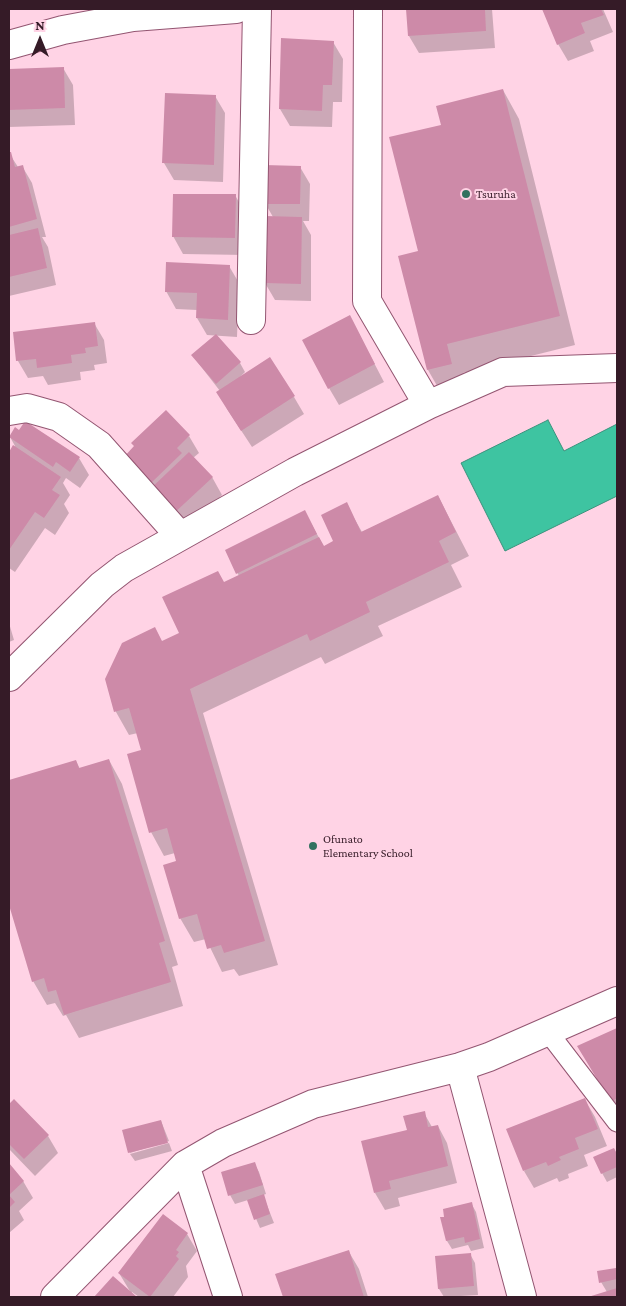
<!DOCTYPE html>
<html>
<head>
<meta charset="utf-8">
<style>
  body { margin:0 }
  #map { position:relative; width:626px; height:1306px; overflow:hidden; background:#ffd3e5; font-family:"Crimson Pro",serif }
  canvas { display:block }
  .frame { position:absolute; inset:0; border:10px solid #351b27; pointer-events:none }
  .north { position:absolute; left:15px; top:15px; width:50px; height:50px; -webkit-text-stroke:4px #ffd3e5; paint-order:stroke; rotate:0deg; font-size:14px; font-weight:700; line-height:20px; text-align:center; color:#351b27 }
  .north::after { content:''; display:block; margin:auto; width:18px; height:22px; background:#351b27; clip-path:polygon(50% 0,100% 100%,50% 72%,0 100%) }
</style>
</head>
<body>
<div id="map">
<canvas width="626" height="1306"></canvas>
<div class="frame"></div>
<div class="north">N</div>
</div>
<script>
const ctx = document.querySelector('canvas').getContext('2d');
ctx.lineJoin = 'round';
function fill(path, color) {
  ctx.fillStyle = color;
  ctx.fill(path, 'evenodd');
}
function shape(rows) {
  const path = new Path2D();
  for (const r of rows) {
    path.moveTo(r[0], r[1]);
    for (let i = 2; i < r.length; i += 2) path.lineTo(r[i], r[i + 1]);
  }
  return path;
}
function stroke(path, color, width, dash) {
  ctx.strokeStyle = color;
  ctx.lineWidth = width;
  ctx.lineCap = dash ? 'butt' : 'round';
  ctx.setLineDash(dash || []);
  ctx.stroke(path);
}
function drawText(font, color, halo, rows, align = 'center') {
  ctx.font = font + ' "Crimson Pro",serif';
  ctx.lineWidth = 4;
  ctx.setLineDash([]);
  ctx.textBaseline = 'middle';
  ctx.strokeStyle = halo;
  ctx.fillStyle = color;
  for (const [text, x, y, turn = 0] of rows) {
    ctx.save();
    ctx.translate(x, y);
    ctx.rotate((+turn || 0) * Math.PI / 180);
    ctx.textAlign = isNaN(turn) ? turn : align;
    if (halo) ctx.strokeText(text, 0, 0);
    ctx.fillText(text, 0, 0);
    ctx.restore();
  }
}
const water = shape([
  [548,420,564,451,617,424,617,496,505,551,461,463,548,420]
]);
const shadow = shape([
  [407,9,492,9,495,48,419,53,409,36],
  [544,9,603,9,613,32,590,41,594,51,568,61,558,44],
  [333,42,343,59,342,102,333,102,332,127,290,126,280,109],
  [63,68,73,85,75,125,9,127,9,70],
  [503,90,519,119,575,345,463,373,468,393,444,398,428,370,443,126],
  [215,96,225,113,223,182,174,180,164,163],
  [9,153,18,167,22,166,32,183,46,237,42,237,48,247,56,285,9,296],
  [300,167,310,184,309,221,303,221,311,235,311,301,275,300,265,283,273,217,265,203],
  [235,195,245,213,245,255,183,254,173,236],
  [229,266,239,283,237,337,207,335,197,318,197,310,176,309,166,291],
  [94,323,104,340,107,363,94,365,95,370,80,372,81,380,48,385,43,376,28,378,18,361,14,333],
  [359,334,384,382,339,405,329,388],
  [192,355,240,363,245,372,239,378,294,397,304,414,252,447,227,409,220,391],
  [189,436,199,453,193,458,212,477,222,495,181,533,135,475],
  [10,437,79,458,89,475,80,488,66,478,63,483,70,495,64,504,69,513,55,535,45,528,15,572,9,568,9,455,15,446],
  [438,496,469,556,451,565,462,587,378,626,383,636,325,664,321,657,203,713,278,965,239,976,234,969,222,972,206,939,194,942,180,918,178,862,175,853,164,856,151,832,143,751,138,733,129,735,116,712,107,679,162,643,180,634,224,583,239,576,226,551,305,512,324,547,335,542,346,504,362,532],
  [9,623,14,640,9,642],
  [109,760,122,784,178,965,172,967,183,1006,79,1038,66,1015,63,1016,55,1003,47,1005,33,981,9,900,9,782,76,761,80,769],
  [617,1029,617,1111,579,1047],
  [585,1100,595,1117,607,1146,584,1155,588,1166,568,1174,569,1178,559,1182,557,1178,534,1188,524,1171],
  [14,1101,48,1136,58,1153,35,1176,9,1149,9,1106],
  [424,1113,432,1127,438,1126,447,1143,457,1183,398,1198,400,1206,385,1210,375,1193],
  [161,1121,169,1141,130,1153,123,1131],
  [169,1143,172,1151,135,1161,130,1154],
  [614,1149,617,1155,617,1177,607,1182,602,1173],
  [254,1163,259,1172,266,1194,263,1195,274,1223,260,1228,248,1200,235,1204,230,1195],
  [9,1165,23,1181,33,1198,19,1211,24,1220,9,1233],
  [471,1203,476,1212,484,1248,471,1251,468,1245,452,1249,447,1241,446,1218],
  [163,1216,187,1234,197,1251,186,1266,188,1277,173,1297,139,1297,132,1292,131,1294,135,1297,96,1297,113,1278,131,1293,119,1273],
  [349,1252,359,1269,368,1297,284,1297,277,1274],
  [470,1254,475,1263,478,1295,444,1297,439,1289,436,1257],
  [615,1269,617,1273,617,1297,591,1297,607,1292,601,1282]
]);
const building = shape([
  [406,9,485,9,486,31,408,36],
  [542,9,601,9,604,15,581,23,585,33,557,45],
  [281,38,334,41,332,85,323,85,322,111,279,109],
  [64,67,65,108,9,110,9,69],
  [503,89,560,316,447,344,452,364,427,370,398,256,418,251,389,137,441,125,436,106],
  [165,93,216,95,214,165,162,163],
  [9,152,11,152,15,167,23,165,37,219,9,227],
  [264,165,301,166,300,204,264,204],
  [173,194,236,194,235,238,172,237],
  [265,216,302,217,301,284,264,283],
  [38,228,47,268,9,277,9,235],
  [166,262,230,265,228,320,196,318,197,293,165,292],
  [350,315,375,364,328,389,302,340],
  [95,322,98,346,85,348,86,353,71,355,72,363,37,368,36,359,16,361,13,332],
  [216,334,241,362,216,384,191,355],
  [270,357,295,396,241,431,216,392],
  [166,410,190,435,177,448,182,453,149,485,123,458,134,446,131,443],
  [25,421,80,457,70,472,56,462,53,467,9,437,15,427,19,430],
  [13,445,61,477,52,490,60,495,44,518,35,512,9,550,9,452],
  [189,452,213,477,171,516,147,492],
  [438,495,456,532,439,541,449,562,366,602,370,612,310,641,307,634,190,689,265,941,224,953,221,945,207,949,197,914,179,919,163,865,176,861,167,828,149,833,127,754,141,750,129,708,114,712,105,679,122,643,155,627,162,641,179,633,162,597,218,571,224,582,319,537,324,546,333,541,321,515,347,502,361,532],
  [305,510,317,534,236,574,225,550],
  [109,759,165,941,159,943,171,982,64,1015,56,990,48,992,44,978,32,982,9,905,9,780,76,760,79,768],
  [617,1028,617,1098,611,1102,577,1046],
  [585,1098,598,1129,575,1138,579,1149,559,1157,561,1160,548,1166,546,1162,523,1171,506,1129],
  [14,1099,49,1135,24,1159,9,1144,9,1104],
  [425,1111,428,1127,438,1125,448,1166,389,1181,391,1189,374,1193,361,1141,407,1130,403,1116],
  [161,1120,168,1143,128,1153,122,1130],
  [614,1148,617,1154,617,1167,601,1174,593,1157],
  [255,1162,263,1185,228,1196,221,1172],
  [9,1163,24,1181,9,1195],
  [264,1194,270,1214,254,1220,247,1200],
  [9,1195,15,1202,9,1208],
  [472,1202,480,1239,465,1243,464,1237,446,1241,440,1217,444,1217,443,1209],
  [163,1214,188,1233,176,1250,179,1252,176,1256,179,1259,150,1297,118,1273],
  [349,1250,364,1297,283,1297,275,1274],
  [471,1253,474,1286,438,1289,435,1256],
  [616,1268,617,1279,599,1283,597,1271],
  [113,1276,137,1297,94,1297],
  [617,1288,617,1297,588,1297]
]);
const service = shape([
  [548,1032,617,1122]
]);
const minor = shape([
  [368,9,367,301,428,405],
  [9,45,63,30,133,17,236,9],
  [251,320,257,9],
  [9,411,27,408,59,417,99,445,180,536],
  [9,677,102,585,124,568,295,472,428,405,503,372,617,368],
  [460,1067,522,1297],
  [185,1165,228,1297],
  [55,1297,185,1165,223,1143,313,1104,460,1067,489,1057,617,1001]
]);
const markers = [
  [466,194,5,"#32715f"],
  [313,846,5,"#32715f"]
];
const poiNames = [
  ["Tsuruha",476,194],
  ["Ofunato",323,839],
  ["Elementary School",323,853]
];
fill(water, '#3ec4a1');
stroke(water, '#3b917c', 1);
fill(shadow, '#0003');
fill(building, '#cd8aa8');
stroke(service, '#935571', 21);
stroke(minor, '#935571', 30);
stroke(service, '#fff', 19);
stroke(minor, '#fff', 28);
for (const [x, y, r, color] of markers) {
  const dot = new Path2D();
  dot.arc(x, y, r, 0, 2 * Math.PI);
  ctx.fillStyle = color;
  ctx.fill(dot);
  stroke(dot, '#ffd3e5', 2);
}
drawText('12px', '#351b27', '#ffd3e5', poiNames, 'left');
</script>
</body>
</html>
